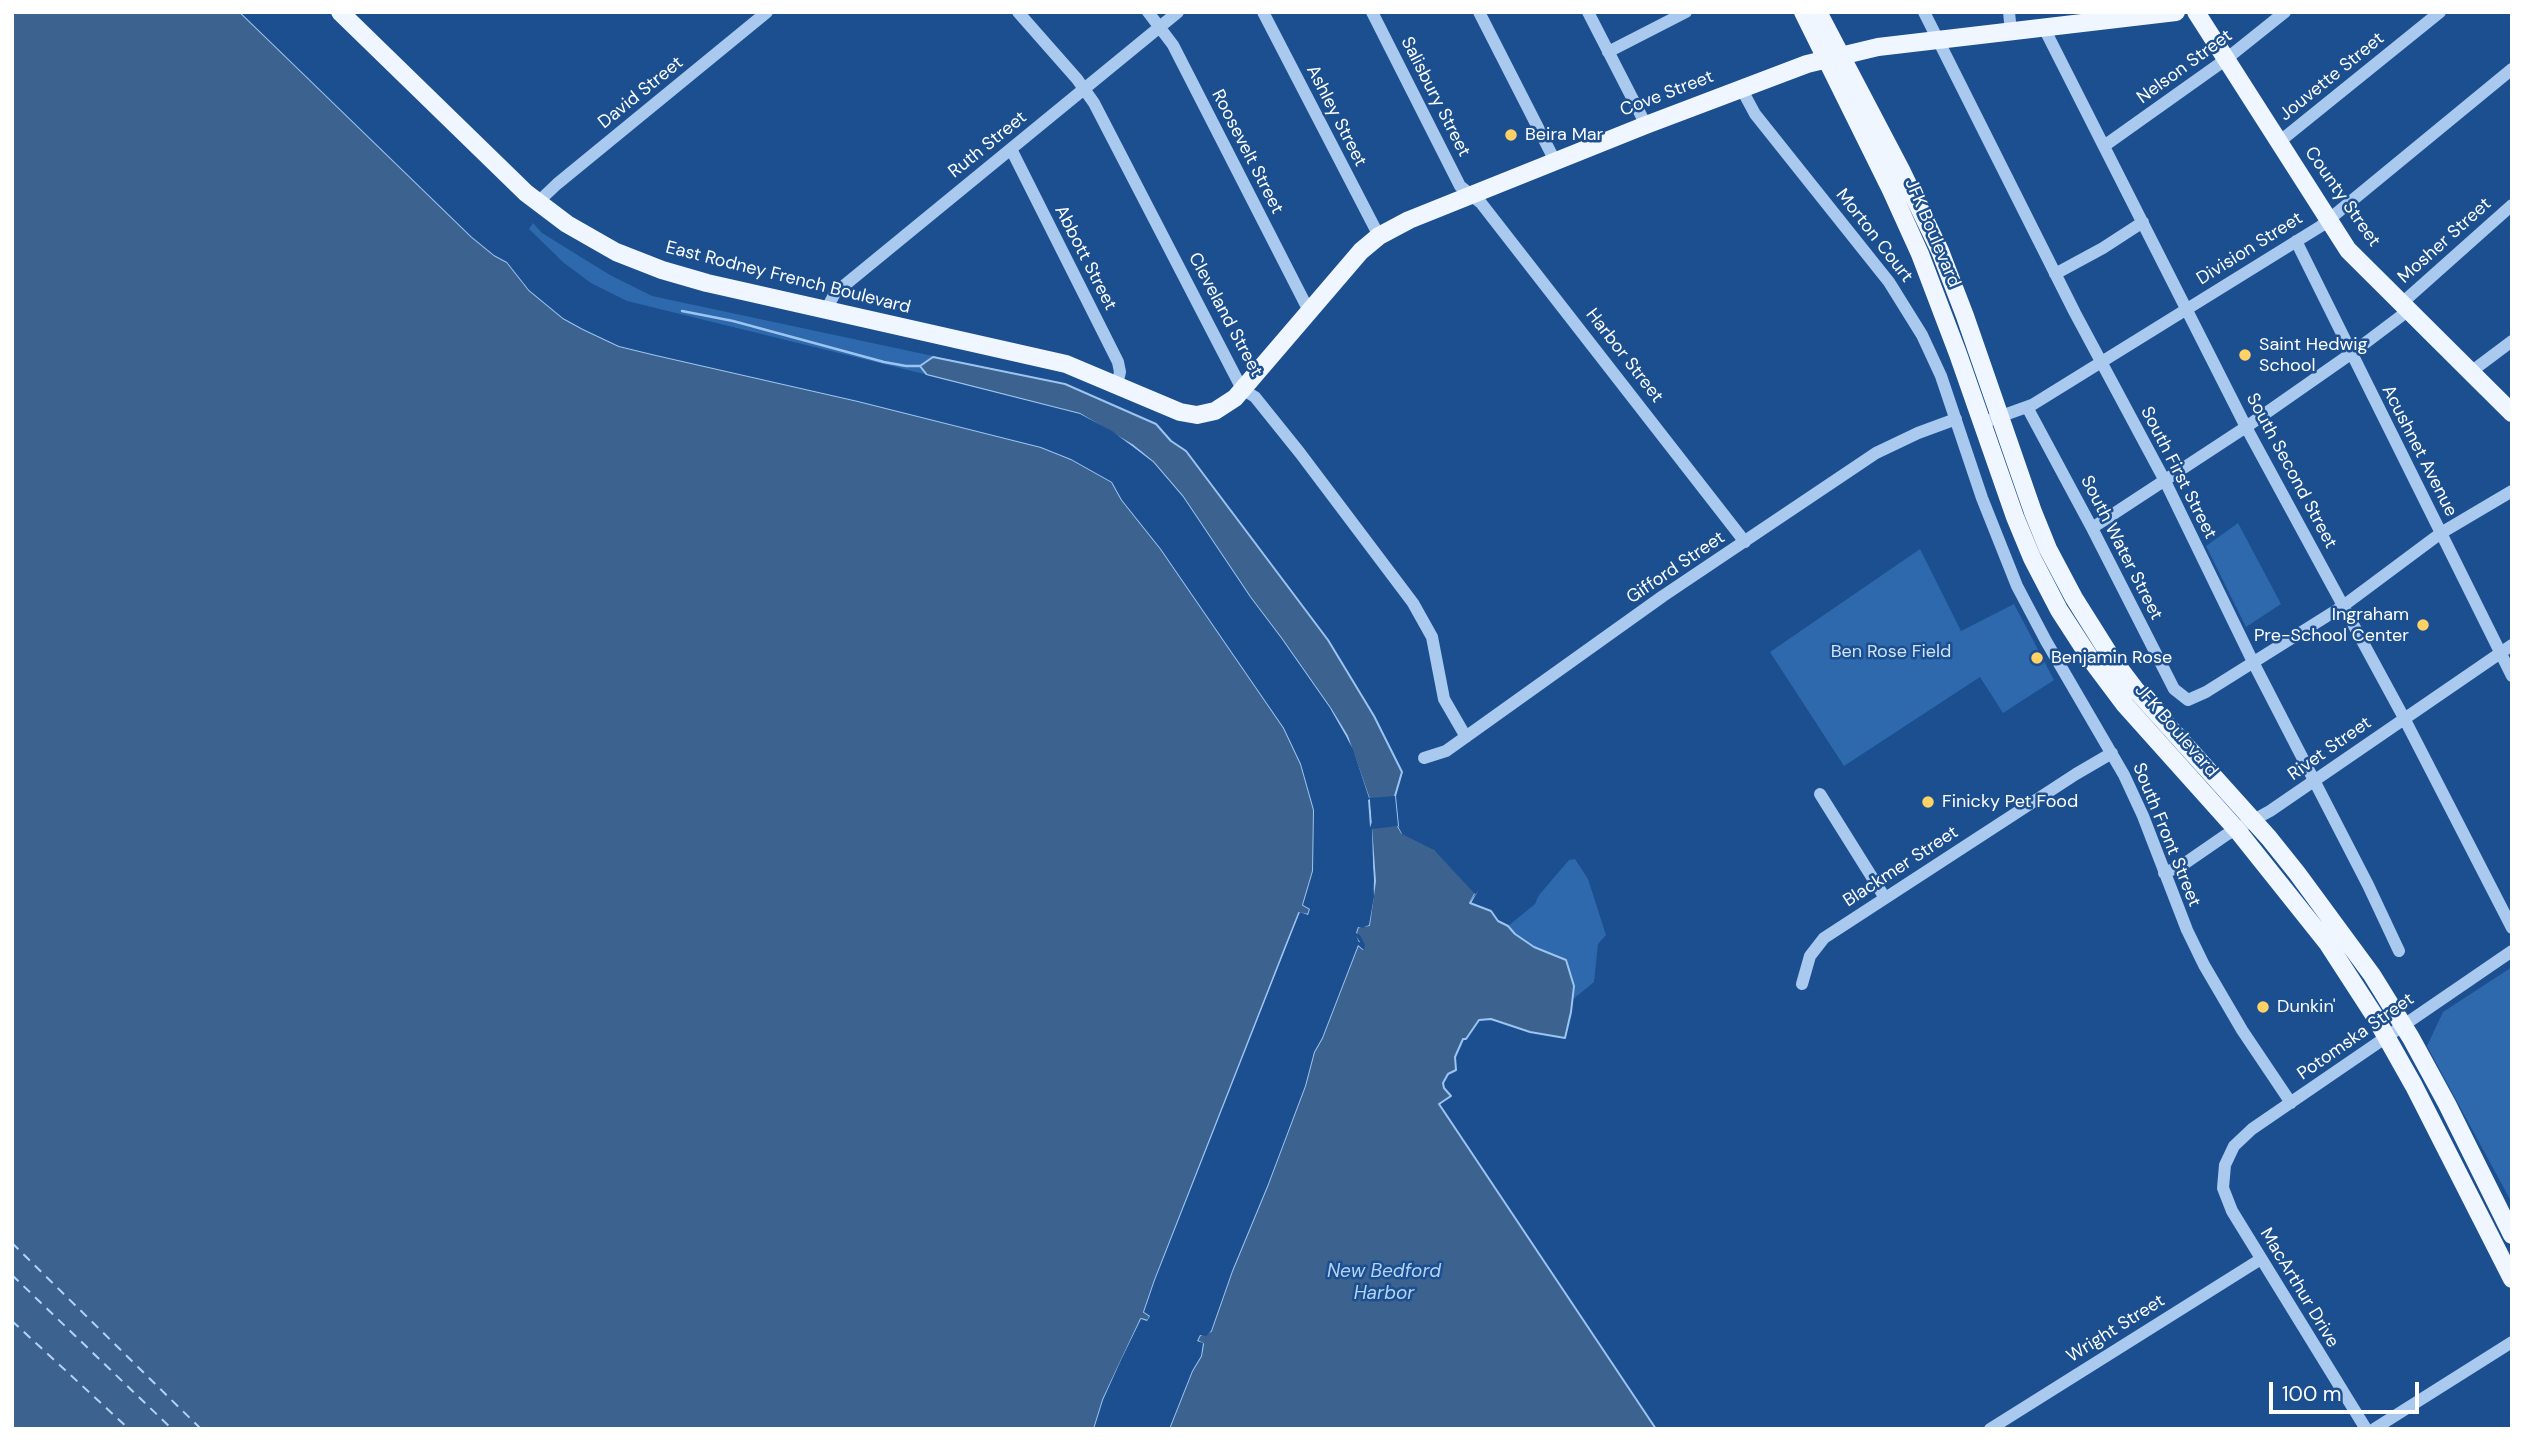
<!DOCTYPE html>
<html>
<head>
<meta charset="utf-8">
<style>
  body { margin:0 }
  #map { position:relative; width:2524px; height:1441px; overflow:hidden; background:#1b4f8f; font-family:"DM Sans",sans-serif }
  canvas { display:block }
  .frame { position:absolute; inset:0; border:14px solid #fff; pointer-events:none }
  .scale { position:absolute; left:2269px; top:1382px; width:150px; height:32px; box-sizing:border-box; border:4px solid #fff; border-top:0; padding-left:9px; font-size:21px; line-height:24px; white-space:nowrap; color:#fff; -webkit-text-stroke:5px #1b4f8f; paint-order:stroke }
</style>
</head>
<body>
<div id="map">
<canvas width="2524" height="1441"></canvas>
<div class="frame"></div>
<div class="scale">100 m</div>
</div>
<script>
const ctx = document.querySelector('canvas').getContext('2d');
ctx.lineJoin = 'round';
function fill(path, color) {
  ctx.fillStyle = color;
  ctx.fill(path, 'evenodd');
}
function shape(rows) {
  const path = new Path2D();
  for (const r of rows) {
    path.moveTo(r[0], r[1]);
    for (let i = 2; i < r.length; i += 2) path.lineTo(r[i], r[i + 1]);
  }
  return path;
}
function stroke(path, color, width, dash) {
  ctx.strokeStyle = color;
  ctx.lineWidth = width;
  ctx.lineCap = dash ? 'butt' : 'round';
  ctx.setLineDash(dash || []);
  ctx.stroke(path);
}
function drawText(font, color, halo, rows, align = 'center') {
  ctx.font = font + ' "DM Sans",sans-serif';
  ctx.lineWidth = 5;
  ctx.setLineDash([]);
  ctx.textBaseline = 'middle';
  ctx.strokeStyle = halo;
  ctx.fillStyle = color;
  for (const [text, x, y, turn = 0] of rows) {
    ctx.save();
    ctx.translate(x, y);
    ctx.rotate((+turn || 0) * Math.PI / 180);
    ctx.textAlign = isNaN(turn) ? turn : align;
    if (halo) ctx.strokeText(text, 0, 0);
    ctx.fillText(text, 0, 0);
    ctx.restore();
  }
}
const green = shape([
  [533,223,542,233,610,275,652,296,1022,375,977,387,627,301,591,283,564,263,529,229],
  [2238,523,2281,604,2246,627,2206,546],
  [1920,549,1961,631,2014,604,2054,680,2003,713,1980,677,1844,766,1770,652],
  [1575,859,1588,879,1606,935,1598,944,1594,982,1572,1000,1574,986,1566,960,1534,947,1515,934,1508,926,1535,904,1539,895,1569,860],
  [2512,967,2512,1203,2427,1046,2443,1012]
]);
const water = shape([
  [12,12,240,12,472,237,494,255,507,262,529,290,563,318,583,329,619,346,656,355,858,401,1041,447,1071,459,1112,482,1122,500,1161,549,1284,728,1301,764,1314,810,1313,871,1303,905,1310,909,1308,915,1299,913,1285,948,1155,1280,1144,1312,1150,1316,1148,1321,1141,1319,1103,1400,1094,1429,12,1429,12,12],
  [933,357,1065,384,1156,424,1171,441,1186,451,1328,640,1374,716,1402,772,1395,796,1398,826,1402,833,1417,834,1479,887,1470,903,1491,911,1498,921,1508,926,1515,934,1534,947,1566,960,1574,986,1571,1012,1565,1038,1530,1032,1491,1019,1479,1020,1466,1039,1463,1039,1455,1057,1456,1070,1448,1074,1443,1083,1444,1088,1451,1096,1439,1104,1656,1429,1169,1429,1192,1371,1201,1356,1203,1344,1197,1341,1200,1335,1211,1331,1232,1271,1268,1184,1305,1086,1314,1052,1322,1038,1358,945,1363,949,1356,933,1358,927,1369,925,1375,881,1369,799,1347,736,1330,708,1281,638,1250,597,1183,497,1153,462,1132,445,1080,414,927,375,920,366,933,357]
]);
const pier = shape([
  [240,12,245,12,474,234,496,252,509,260,532,287,565,315,585,326,621,342,657,352,859,397,1042,444,1072,456,1114,479,1125,498,1163,547,1287,726,1305,763,1317,809,1317,871,1307,903,1313,910,1310,918,1302,917,1288,949,1158,1281,1148,1311,1153,1313,1153,1317,1149,1324,1143,1323,1106,1402,1098,1429,1094,1429,1103,1400,1121,1360,1141,1319,1147,1321,1150,1316,1144,1312,1155,1280,1300,912,1308,915,1310,909,1303,905,1313,871,1314,810,1301,764,1284,728,1161,549,1122,500,1112,482,1071,459,1041,447,858,401,656,355,619,346,583,329,563,318,529,290,507,262,494,255,472,237],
  [922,374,1080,414,1112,431,1153,462,1183,497,1250,597,1281,638,1330,708,1353,749,1369,798,1395,796,1398,826,1418,831,1448,850,1474,873,1482,886,1469,903,1475,894,1434,850,1402,834,1398,826,1372,829,1374,897,1369,925,1362,928,1358,927,1356,933,1360,935,1365,945,1364,950,1358,945,1322,1038,1314,1052,1305,1086,1268,1184,1232,1271,1211,1331,1206,1336,1200,1335,1197,1341,1203,1343,1201,1356,1192,1371,1169,1429,1166,1428,1188,1370,1197,1355,1199,1346,1194,1343,1199,1331,1205,1332,1208,1329,1228,1270,1265,1183,1301,1085,1311,1051,1319,1037,1355,943,1360,942,1353,932,1356,924,1366,923,1372,881,1368,833,1372,822,1370,799,1366,801,1350,750,1327,710,1278,640,1247,599,1181,499,1151,464,1110,434,1078,418,1010,398,932,381]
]);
const stream = shape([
  [682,311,733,321,884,362,906,366,920,366]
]);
const ferry = shape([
  [12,1243,201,1429],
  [12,1275,172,1429],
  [12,1321,129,1429]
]);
const minor = shape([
  [1018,12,1077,79,1094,103,1242,389,1255,397,1300,453,1413,603,1432,637,1444,699,1466,737],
  [1148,12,1173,45,1309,311],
  [1263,12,1379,236],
  [1372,12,1460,186,1481,203,1745,542],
  [1479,12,1555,161],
  [1588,12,1646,125],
  [1924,12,2075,313,2165,481,2253,662,2368,885,2399,951],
  [2009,12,2011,32],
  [2044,28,2246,427,2404,718,2512,928],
  [1608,52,1686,12],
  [1741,88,1755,114,1889,282,1922,335,1941,376,1982,498,2017,586,2046,641,2124,775,2143,816,2187,930,2204,965,2242,1030,2291,1103],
  [2279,142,2440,12],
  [2104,146,2225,60,2285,12],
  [1011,149,1118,362,1120,372,1117,385],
  [538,202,557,184,767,12],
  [2296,241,2512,676],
  [2055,274,2103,248,2143,222],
  [2402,303,2512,205],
  [826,310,835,293,1178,12],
  [2472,371,2512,341],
  [2027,407,2092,528,2174,689,2188,700,2206,692,2343,606,2441,533,2512,491],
  [1982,423,2032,405,2321,226,2512,69],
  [2092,528,2246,427,2352,353,2409,310],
  [1424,758,1446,751,1663,596,1876,453,1918,433,1956,419],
  [1820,794,1885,898],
  [2164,873,2181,866,2226,835,2270,811,2512,645],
  [1802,984,1810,956,1824,938,2076,774,2112,753],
  [1990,1429,2261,1259],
  [2366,1429,2232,1211,2223,1188,2225,1165,2234,1146,2252,1129,2512,951],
  [2374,1429,2512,1342]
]);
const major = shape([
  [340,12,526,193,567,224,616,252,662,270,707,283,1066,364,1180,412,1197,415,1215,411,1235,398,1361,251,1379,236,1409,220,1646,125,1807,64,1878,47,2176,12],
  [1803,12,1891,190,1920,254,1958,354,2015,517,2032,558,2059,610,2092,661,2125,705,2237,830,2328,944,2374,1015,2414,1086,2512,1279],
  [1818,12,1901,170,1940,251,1965,316,2033,512,2048,549,2074,598,2113,660,2135,689,2269,838,2297,873,2372,975,2411,1038,2447,1104,2512,1235],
  [2196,12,2348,250,2512,413]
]);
const markers = [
  [1511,135,7,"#ffd166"],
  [2245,355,7,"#ffd166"],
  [2423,625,7,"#ffd166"],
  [2037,658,7,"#ffd166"],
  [1928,802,7,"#ffd166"],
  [2263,1007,7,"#ffd166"]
];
const streetNames = [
  ["Nelson Street",2185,67,-36],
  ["Jouvette Street",2332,77,-39],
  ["David Street",641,93,-39],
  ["Cove Street",1667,94,-21],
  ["Salisbury Street",1435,97,63],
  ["Ashley Street",1336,116,63],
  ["Ruth Street",988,145,-39],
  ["Roosevelt Street",1247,152,63],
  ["County Street",2342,197,55],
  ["JFK Boulevard",1932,233,67],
  ["Morton Court",1874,236,52],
  ["Mosher Street",2445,241,-42],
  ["Division Street",2250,249,-32],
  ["Abbott Street",1085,258,63],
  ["East Rodney French Boulevard",788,278,14],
  ["Cleveland Street",1225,315,62],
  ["Harbor Street",1624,356,52],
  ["Acushnet Avenue",2419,451,63],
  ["South Second Street",2291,471,62],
  ["South First Street",2178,473,63],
  ["South Water Street",2121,548,63],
  ["Gifford Street",1676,568,-34],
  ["JFK Boulevard",2176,731,49],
  ["Rivet Street",2330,749,-35],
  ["South Front Street",2166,835,68],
  ["Blackmer Street",1901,867,-33],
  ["Potomska Street",2356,1037,-35],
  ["MacArthur Drive",2299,1288,59],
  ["Wright Street",2116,1329,-32]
];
const poiNames = [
  ["Beira Mar",1525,135],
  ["Saint Hedwig",2259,345],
  ["School",2259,366],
  ["Ingraham",2409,615,"right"],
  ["Pre-School Center",2409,636,"right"],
  ["Benjamin Rose",2051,658],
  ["Finicky Pet Food",1942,802],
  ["Dunkin'",2277,1007]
];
const parkNames = [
  ["Ben Rose Field",1891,652]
];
const waterNames = [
  ["New Bedford",1384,1272],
  ["Harbor",1384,1294]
];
fill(green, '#2e69ad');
fill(water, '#3c6290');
stroke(water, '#9cc4f0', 2);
fill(pier, '#1b4f8f');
stroke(stream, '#9cc4f0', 2.5);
stroke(ferry, '#b5d3f5', 2, [9, 7]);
stroke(minor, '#a9c9ee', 12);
stroke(major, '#f0f6ff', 18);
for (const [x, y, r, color] of markers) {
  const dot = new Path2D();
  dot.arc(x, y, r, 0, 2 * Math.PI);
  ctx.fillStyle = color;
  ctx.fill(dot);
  stroke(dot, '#1b4f8f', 2.5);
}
drawText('18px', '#fff', '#1b4f8f', streetNames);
drawText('18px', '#fff', '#1b4f8f', poiNames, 'left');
drawText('18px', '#cfe3fa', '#1b4f8f', parkNames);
drawText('italic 19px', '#b5d3f5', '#1b4f8f', waterNames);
</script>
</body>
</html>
